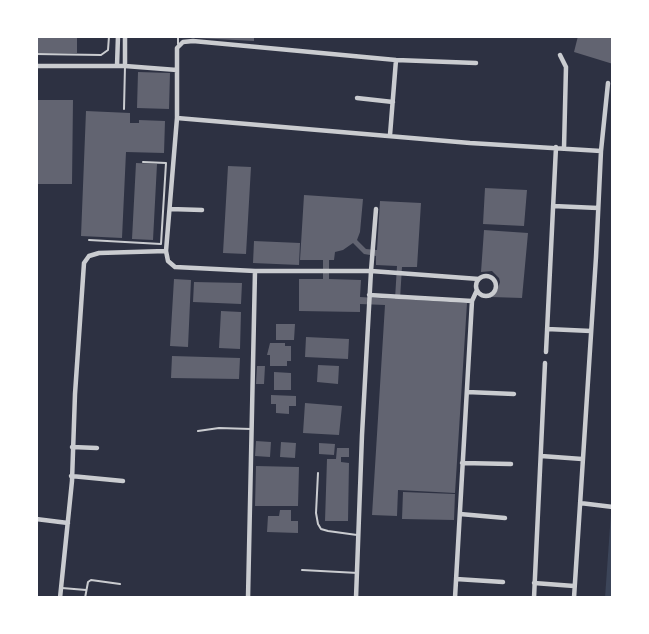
<!DOCTYPE html>
<html>
<head>
<meta charset="utf-8">
<style>
  body { margin:0 }
  #map { position:relative; width:649px; height:634px; overflow:hidden; background:#2d3142; font-family:"PT Sans",sans-serif }
  canvas { display:block }
  .frame { position:absolute; inset:0; border:38px solid #fff; pointer-events:none }
</style>
</head>
<body>
<div id="map">
<canvas width="649" height="634"></canvas>
<div class="frame"></div>
</div>
<script>
const ctx = document.querySelector('canvas').getContext('2d');
ctx.lineJoin = 'round';
function fill(path, color) {
  ctx.fillStyle = color;
  ctx.fill(path, 'evenodd');
}
function shape(rows) {
  const path = new Path2D();
  for (const r of rows) {
    if (r.length === 3) {
      path.moveTo(r[0] + r[2], r[1]);
      path.arc(r[0], r[1], r[2], 0, 2 * Math.PI);
      continue;
    }
    path.moveTo(r[0], r[1]);
    for (let i = 2; i < r.length; i += 2) path.lineTo(r[i], r[i + 1]);
  }
  return path;
}
function stroke(path, color, width, dash) {
  ctx.strokeStyle = color;
  ctx.lineWidth = width;
  ctx.lineCap = dash ? 'butt' : 'round';
  ctx.setLineDash(dash || []);
  ctx.stroke(path);
}
const green = shape([
  [613,484,613,598,605,598]
]);
const building = shape([
  [36,36,77,36,77,53,36,53],
  [198,36,254,36,254,41,198,38],
  [578,36,613,36,613,64,574,52],
  [138,72,170,73,169,109,137,108],
  [36,100,73,100,72,184,36,184],
  [86,111,130,113,130,123,139,123,139,120,165,121,164,153,126,152,122,238,81,236],
  [136,163,157,164,153,240,132,239],
  [228,166,251,167,246,254,223,253],
  [485,188,527,190,524,226,483,224],
  [304,195,363,199,360,232,357,240,366,249,377,250,380,201,421,203,417,267,402,267,400,299,467,303,455,493,398,490,397,516,372,515,385,305,360,304,360,312,299,311,299,279,323,279,323,260,300,260],
  [353,243,364,254,376,256,376,265,397,266,395,299,360,297,361,280,329,279,329,260,334,260,335,252,343,250],
  [484,230,528,233,522,298,491,297,497,291,500,282,499,278,492,271,481,272],
  [254,241,300,243,299,265,253,263],
  [174,279,191,280,188,347,170,346],
  [194,282,242,283,241,304,193,302],
  [221,311,241,312,240,349,219,348],
  [276,324,295,324,294,340,276,340],
  [306,337,349,339,348,359,305,357],
  [270,343,285,343,285,346,291,346,291,361,287,361,287,366,270,366,270,355,267,355],
  [172,356,240,358,239,379,171,378],
  [318,365,339,366,338,384,317,382],
  [257,366,265,366,264,384,256,384],
  [274,372,291,373,291,390,274,390],
  [271,395,296,396,296,406,289,406,289,414,276,413,276,404,271,404],
  [305,403,342,406,339,435,303,433],
  [256,441,271,442,270,457,255,456],
  [281,442,296,443,295,458,280,457],
  [319,443,335,444,334,455,319,454],
  [337,448,349,448,349,457,341,457,341,462,349,463,348,521,325,521,327,459,336,459],
  [256,466,299,467,298,506,255,506],
  [403,492,455,494,454,520,402,519],
  [280,510,291,510,291,521,298,521,298,533,267,532,268,516,279,516]
]);
const service = shape([
  [178,44,178,36],
  [36,54,101,55,108,50,109,36],
  [124,109,125,66],
  [89,240,161,244,166,163,143,162],
  [198,431,219,428,251,429],
  [318,473,316,513,318,524,321,529,328,531,357,535],
  [302,570,358,573],
  [62,588,86,590],
  [85,598,88,582,91,580,120,584]
]);
const minor = shape([
  [560,55,566,67,564,148],
  [476,63,396,60,193,41,183,42,177,48,177,118,166,251,168,261,175,267,255,271,371,271,479,279],
  [36,66,125,66,177,70],
  [117,66,118,36],
  [125,66,125,36],
  [357,98,393,102],
  [177,118,470,143,601,151,596,257,574,598],
  [390,135,396,60],
  [601,151,608,83],
  [553,206,598,208],
  [170,209,202,210],
  [486,286,10],
  [369,295,472,301],
  [547,329,591,331],
  [546,352,556,147],
  [467,392,514,394],
  [72,447,97,448],
  [541,456,582,459],
  [462,463,511,464],
  [71,476,123,481],
  [580,503,613,507],
  [460,514,505,518],
  [36,519,68,523],
  [456,579,503,582],
  [534,583,574,586],
  [60,598,72,481,75,394,84,263,89,256,99,253,166,251],
  [248,598,255,271],
  [356,598,362,435,371,271,376,209],
  [455,598,472,301,477,290],
  [534,598,545,363]
]);
fill(green, '#3c4559');
fill(building, '#626471');
stroke(service, '#caccd0', 2);
stroke(minor, '#caccd0', 4.5);
</script>
</body>
</html>
